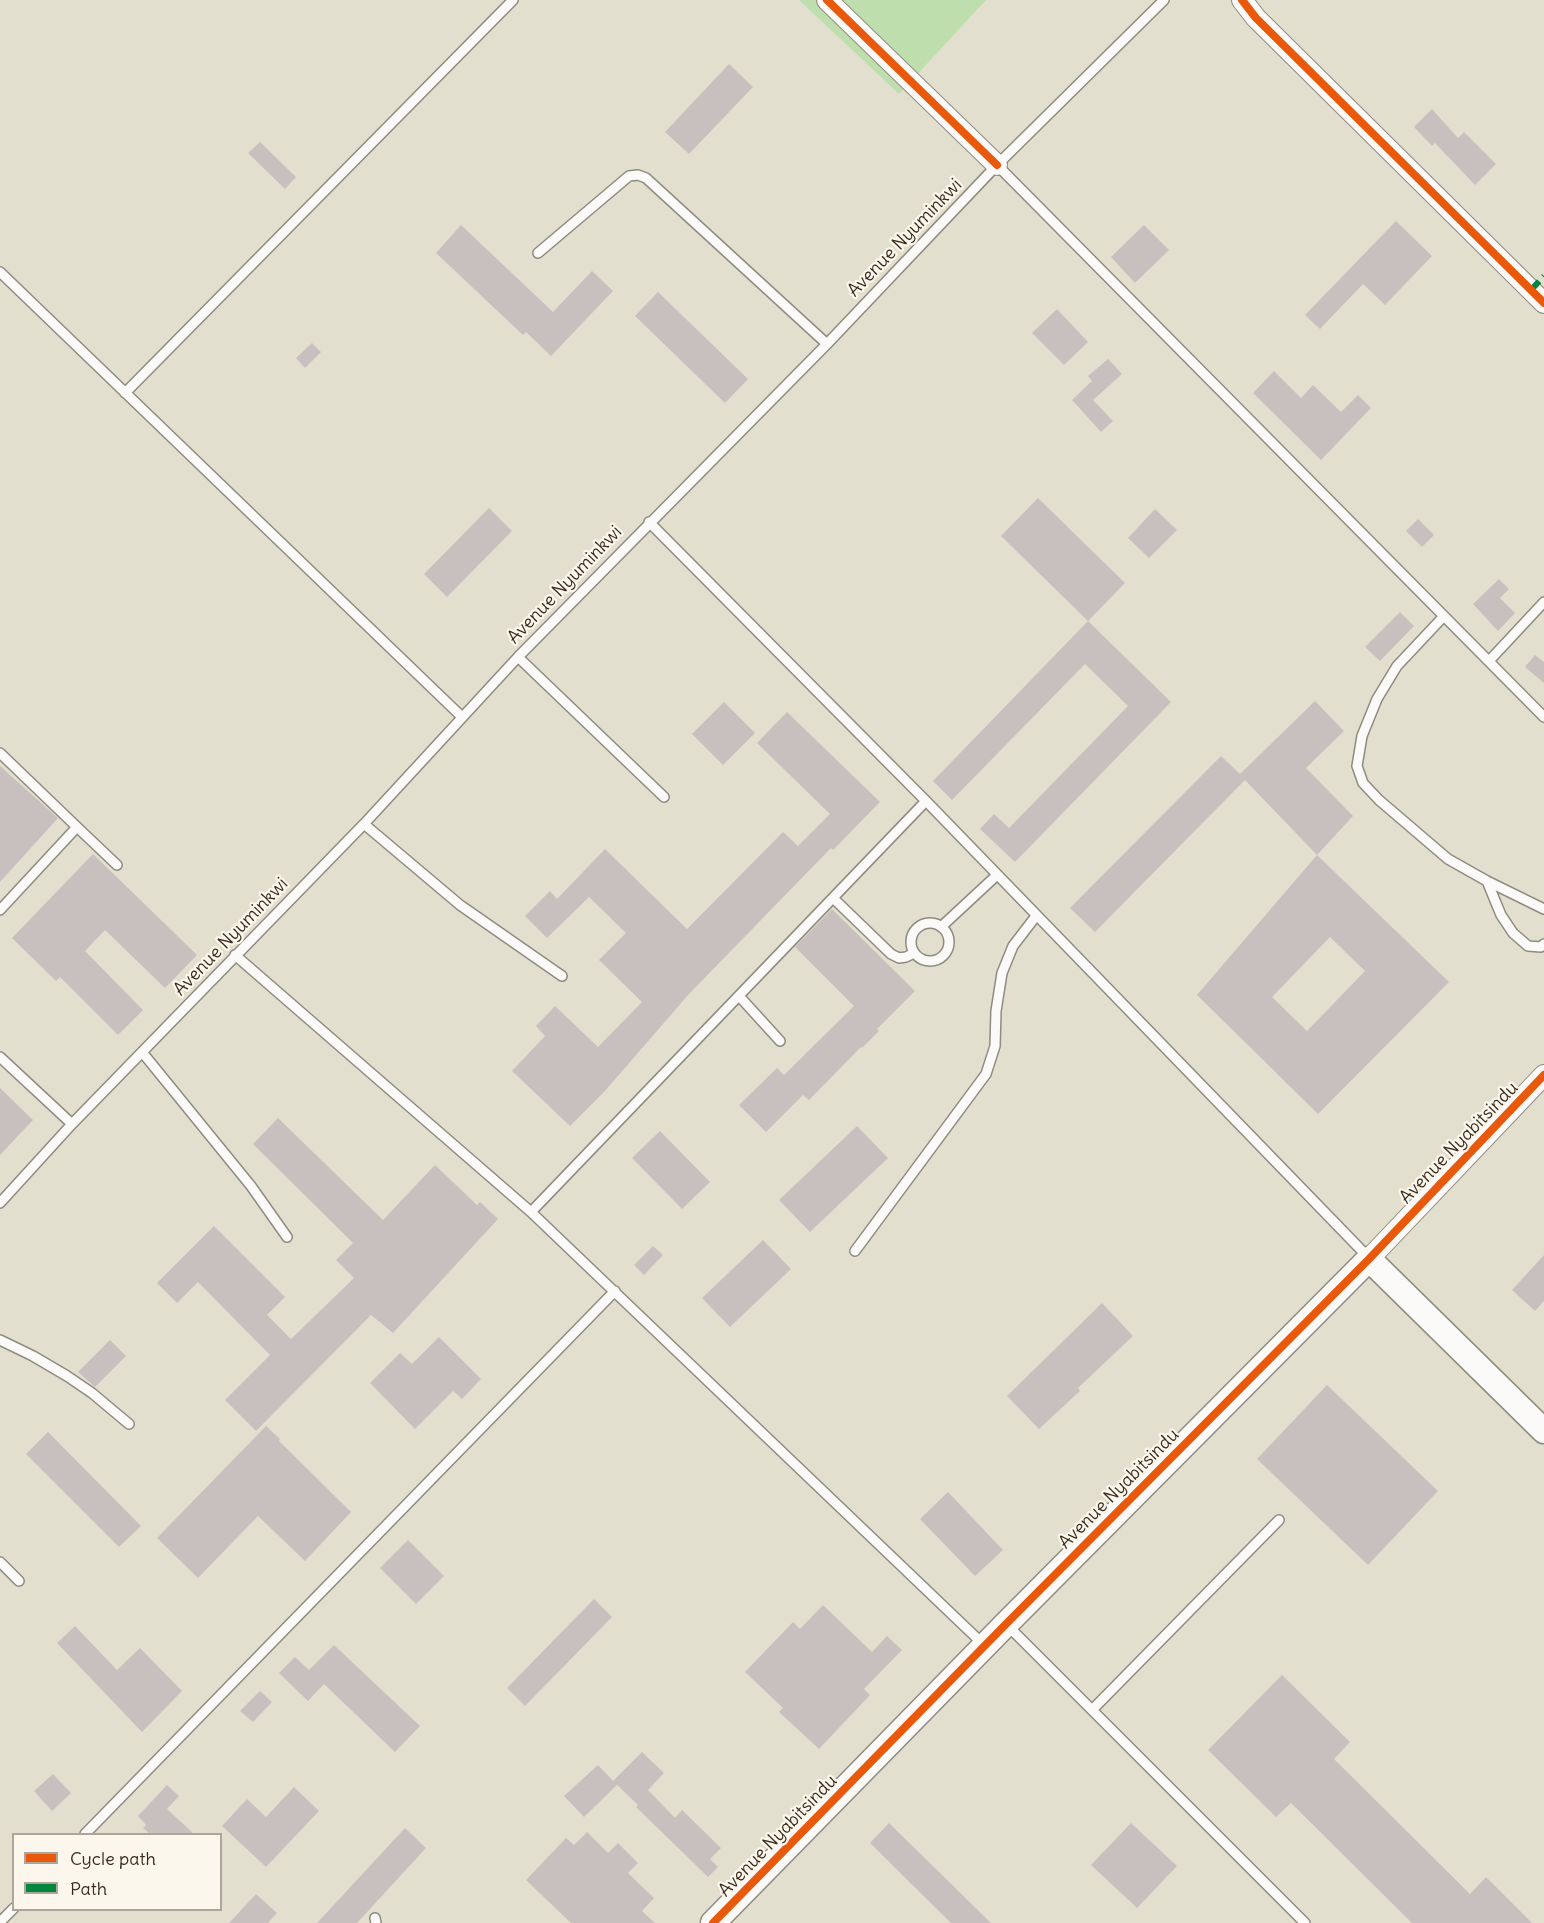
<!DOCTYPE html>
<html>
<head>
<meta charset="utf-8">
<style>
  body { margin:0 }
  #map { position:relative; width:1544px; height:1923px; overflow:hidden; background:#e3dfce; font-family:Delius,sans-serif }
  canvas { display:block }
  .legend { position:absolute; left:12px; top:1833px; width:210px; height:78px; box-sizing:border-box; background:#fbf7ec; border:2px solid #aea59a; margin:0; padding:8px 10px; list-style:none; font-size:18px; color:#3b2a1e }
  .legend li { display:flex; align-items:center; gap:12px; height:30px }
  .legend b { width:30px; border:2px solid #aea59a }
</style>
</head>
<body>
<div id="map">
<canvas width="1544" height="1923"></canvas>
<ul class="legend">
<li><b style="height:8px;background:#e8590c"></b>Cycle path</li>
<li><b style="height:8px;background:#00873e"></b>Path</li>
</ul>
</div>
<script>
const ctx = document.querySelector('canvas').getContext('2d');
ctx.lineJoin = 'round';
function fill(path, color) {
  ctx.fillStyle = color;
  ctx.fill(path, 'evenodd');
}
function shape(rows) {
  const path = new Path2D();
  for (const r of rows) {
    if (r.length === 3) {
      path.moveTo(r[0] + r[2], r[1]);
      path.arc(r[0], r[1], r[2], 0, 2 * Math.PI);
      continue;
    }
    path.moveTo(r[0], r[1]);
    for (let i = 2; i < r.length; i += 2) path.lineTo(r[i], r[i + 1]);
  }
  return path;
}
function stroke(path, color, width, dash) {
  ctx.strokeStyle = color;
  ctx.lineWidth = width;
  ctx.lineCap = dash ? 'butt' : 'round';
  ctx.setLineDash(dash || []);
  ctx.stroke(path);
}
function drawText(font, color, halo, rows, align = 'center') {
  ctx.font = font + ' Delius,sans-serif';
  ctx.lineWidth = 4.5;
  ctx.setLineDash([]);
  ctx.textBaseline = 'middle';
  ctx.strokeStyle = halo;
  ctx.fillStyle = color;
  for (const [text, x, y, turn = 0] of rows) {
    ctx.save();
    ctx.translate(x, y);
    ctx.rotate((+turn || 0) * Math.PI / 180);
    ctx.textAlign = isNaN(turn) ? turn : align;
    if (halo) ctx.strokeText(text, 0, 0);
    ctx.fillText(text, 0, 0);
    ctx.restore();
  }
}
const green = shape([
  [799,0,986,0,899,94]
]);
const building = shape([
  [729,64,753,87,689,154,665,132],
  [1432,109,1458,138,1464,132,1496,164,1475,185,1435,143,1432,146,1414,127],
  [260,142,296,177,285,189,248,153],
  [1396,221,1432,256,1385,305,1363,284,1320,329,1305,315],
  [461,225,553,312,592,271,613,291,551,356,526,332,523,335,436,253],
  [1144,225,1169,250,1135,283,1111,257],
  [658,292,748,379,725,403,635,316],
  [1057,309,1088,342,1064,365,1032,333],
  [312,343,321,352,305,368,296,358],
  [1108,359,1122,374,1093,400,1113,421,1101,432,1072,400,1092,381,1088,376],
  [1274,371,1301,398,1313,385,1341,412,1358,395,1371,408,1321,460,1253,393],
  [1038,498,1125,583,1088,621,1001,536],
  [489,508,512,531,447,597,424,574],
  [1155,509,1177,530,1149,558,1128,538],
  [1418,519,1434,535,1422,547,1406,531],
  [1499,579,1509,589,1500,598,1515,613,1498,631,1473,604],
  [1400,612,1414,626,1380,661,1365,647],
  [1088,621,1171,702,1015,862,980,829,994,814,1009,828,1128,706,1085,664,952,800,933,781],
  [1535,655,1544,662,1544,683,1525,667],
  [1315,701,1344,731,1306,768,1353,816,1317,855,1245,780,1095,932,1070,908,1221,756,1240,774],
  [724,702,755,733,723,765,692,734],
  [787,712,880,802,833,850,831,848,689,994,604,1092,570,1126,512,1071,545,1036,536,1026,555,1006,598,1047,642,1002,599,960,626,933,589,897,547,938,525,916,550,891,557,899,605,849,687,929,783,832,798,846,830,814,757,743],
  [0,766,58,818,0,882],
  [93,854,197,955,165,988,105,930,85,951,143,1010,118,1035,60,977,56,981,12,938],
  [1317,855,1449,982,1318,1114,1197,995],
  [1330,937,1365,971,1307,1031,1272,997],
  [832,909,915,991,877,1029,879,1031,862,1048,861,1047,809,1100,803,1095,766,1132,739,1105,777,1068,784,1075,854,1006,795,947],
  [0,1088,33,1120,0,1155],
  [278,1118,383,1220,435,1165,477,1205,480,1202,498,1219,393,1333,371,1315,256,1431,225,1400,270,1355,198,1282,177,1303,157,1283,214,1226,285,1297,267,1315,291,1339,354,1278,336,1260,353,1243,253,1144],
  [857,1126,888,1158,810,1232,779,1200],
  [660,1131,710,1182,682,1209,632,1158],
  [763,1240,791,1269,730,1327,702,1298],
  [653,1246,663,1255,644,1275,634,1265],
  [1544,1255,1544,1301,1535,1311,1512,1290],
  [1102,1303,1133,1336,1078,1388,1080,1391,1039,1429,1007,1396],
  [439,1337,481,1379,462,1399,453,1391,415,1429,370,1383,400,1353,412,1364],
  [110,1340,126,1356,95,1387,78,1372],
  [1327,1385,1438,1491,1368,1565,1257,1459],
  [266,1426,280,1439,279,1441,351,1512,305,1561,258,1516,198,1578,157,1538],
  [48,1432,141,1526,119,1547,26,1454],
  [948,1492,1003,1550,975,1576,920,1519],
  [408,1540,444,1576,416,1604,380,1568],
  [594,1599,612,1617,525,1706,507,1688],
  [823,1605,872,1652,887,1636,902,1650,864,1689,870,1695,819,1749,779,1712,783,1708,745,1672,793,1622,800,1629],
  [75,1626,117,1670,140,1648,182,1691,142,1732,57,1643],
  [334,1645,420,1726,395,1752,324,1684,308,1701,279,1673,295,1657,309,1670],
  [1282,1675,1350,1742,1334,1759,1470,1894,1486,1877,1532,1923,1412,1923,1291,1803,1276,1817,1208,1750],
  [260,1691,272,1702,253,1722,240,1711],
  [642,1752,664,1773,648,1790,675,1818,682,1810,721,1848,710,1859,718,1867,708,1877,636,1807,638,1805,613,1781],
  [598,1765,617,1785,584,1817,564,1796],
  [53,1774,71,1793,52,1811,34,1791],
  [167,1785,179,1796,167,1809,194,1834,150,1834,143,1828,146,1825,138,1816],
  [294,1787,319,1811,266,1867,222,1826,247,1799,266,1817],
  [889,1823,991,1923,951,1923,870,1843],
  [1131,1823,1177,1866,1137,1908,1091,1865],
  [405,1828,426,1848,357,1923,317,1923],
  [587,1832,608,1853,618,1843,638,1863,628,1873,654,1898,642,1911,655,1923,571,1923,526,1880,566,1838,574,1845],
  [256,1894,277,1913,268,1923,229,1923]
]);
const service = shape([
  [997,165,1544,717],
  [538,253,629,176,638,175,646,178,827,344],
  [0,272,461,716],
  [125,393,513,0],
  [649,522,926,801,1369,1258],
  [1444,616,1397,666,1377,699,1362,736,1357,766,1363,783,1379,800,1448,859,1487,881,1544,909],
  [518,657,664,797],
  [1489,661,1544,602],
  [0,753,77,827,0,910],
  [364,824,460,905,562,976],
  [77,827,117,865],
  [1487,881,1501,915,1513,933,1528,946,1541,947,1544,944],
  [833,898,891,954,899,958,906,957,914,953],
  [930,942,19],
  [941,927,997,875],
  [235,955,531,1212,983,1644],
  [739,996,780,1041],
  [142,1052,251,1186,287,1237],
  [0,1057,72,1124],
  [0,1203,72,1124,364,824,518,657,827,344,997,165,1164,0],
  [531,1212,926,801],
  [855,1251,986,1074,995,1046,996,1011,1002,973,1013,946,1036,916],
  [0,1340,33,1356,67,1376,92,1393,129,1424],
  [0,1562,19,1581],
  [1006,1624,1305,1923],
  [1092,1710,1279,1520],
  [85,1834,615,1291],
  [375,1918,376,1923],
  [0,1922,14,1908]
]);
const minor = shape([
  [827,0,997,165],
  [1242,0,1256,18,1544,303],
  [1369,1259,1544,1075]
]);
const tertiary = shape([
  [713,1923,1006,1624,1369,1259,1544,1431]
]);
const quiet = shape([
  [1531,290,1544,276]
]);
const cycleway = shape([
  [827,0,997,165],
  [1242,0,1256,18,1544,303],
  [713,1923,1006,1624,1369,1259,1544,1075]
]);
const streetNames = [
  ["Avenue Nyuminkwi",905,238,-46],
  ["Avenue Nyuminkwi",565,585,-46],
  ["Avenue Nyuminkwi",231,937,-46],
  ["Avenue Nyabitsindu",1459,1143,-46],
  ["Avenue Nyabitsindu",1119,1489,-45],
  ["Avenue Nyabitsindu",778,1836,-46]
];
fill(green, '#bedeae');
fill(building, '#c8c0bf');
stroke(service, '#908b80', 12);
stroke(minor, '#908b80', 22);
stroke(tertiary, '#908b80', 27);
stroke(service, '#fbfaf8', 9);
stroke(minor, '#fbfaf8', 20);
stroke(tertiary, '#fbfaf8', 24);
stroke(quiet, '#00873e', 6, [12, 6]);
stroke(cycleway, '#e8590c', 8);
drawText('18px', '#3b2a1e', '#fbf7ec', streetNames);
</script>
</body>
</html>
